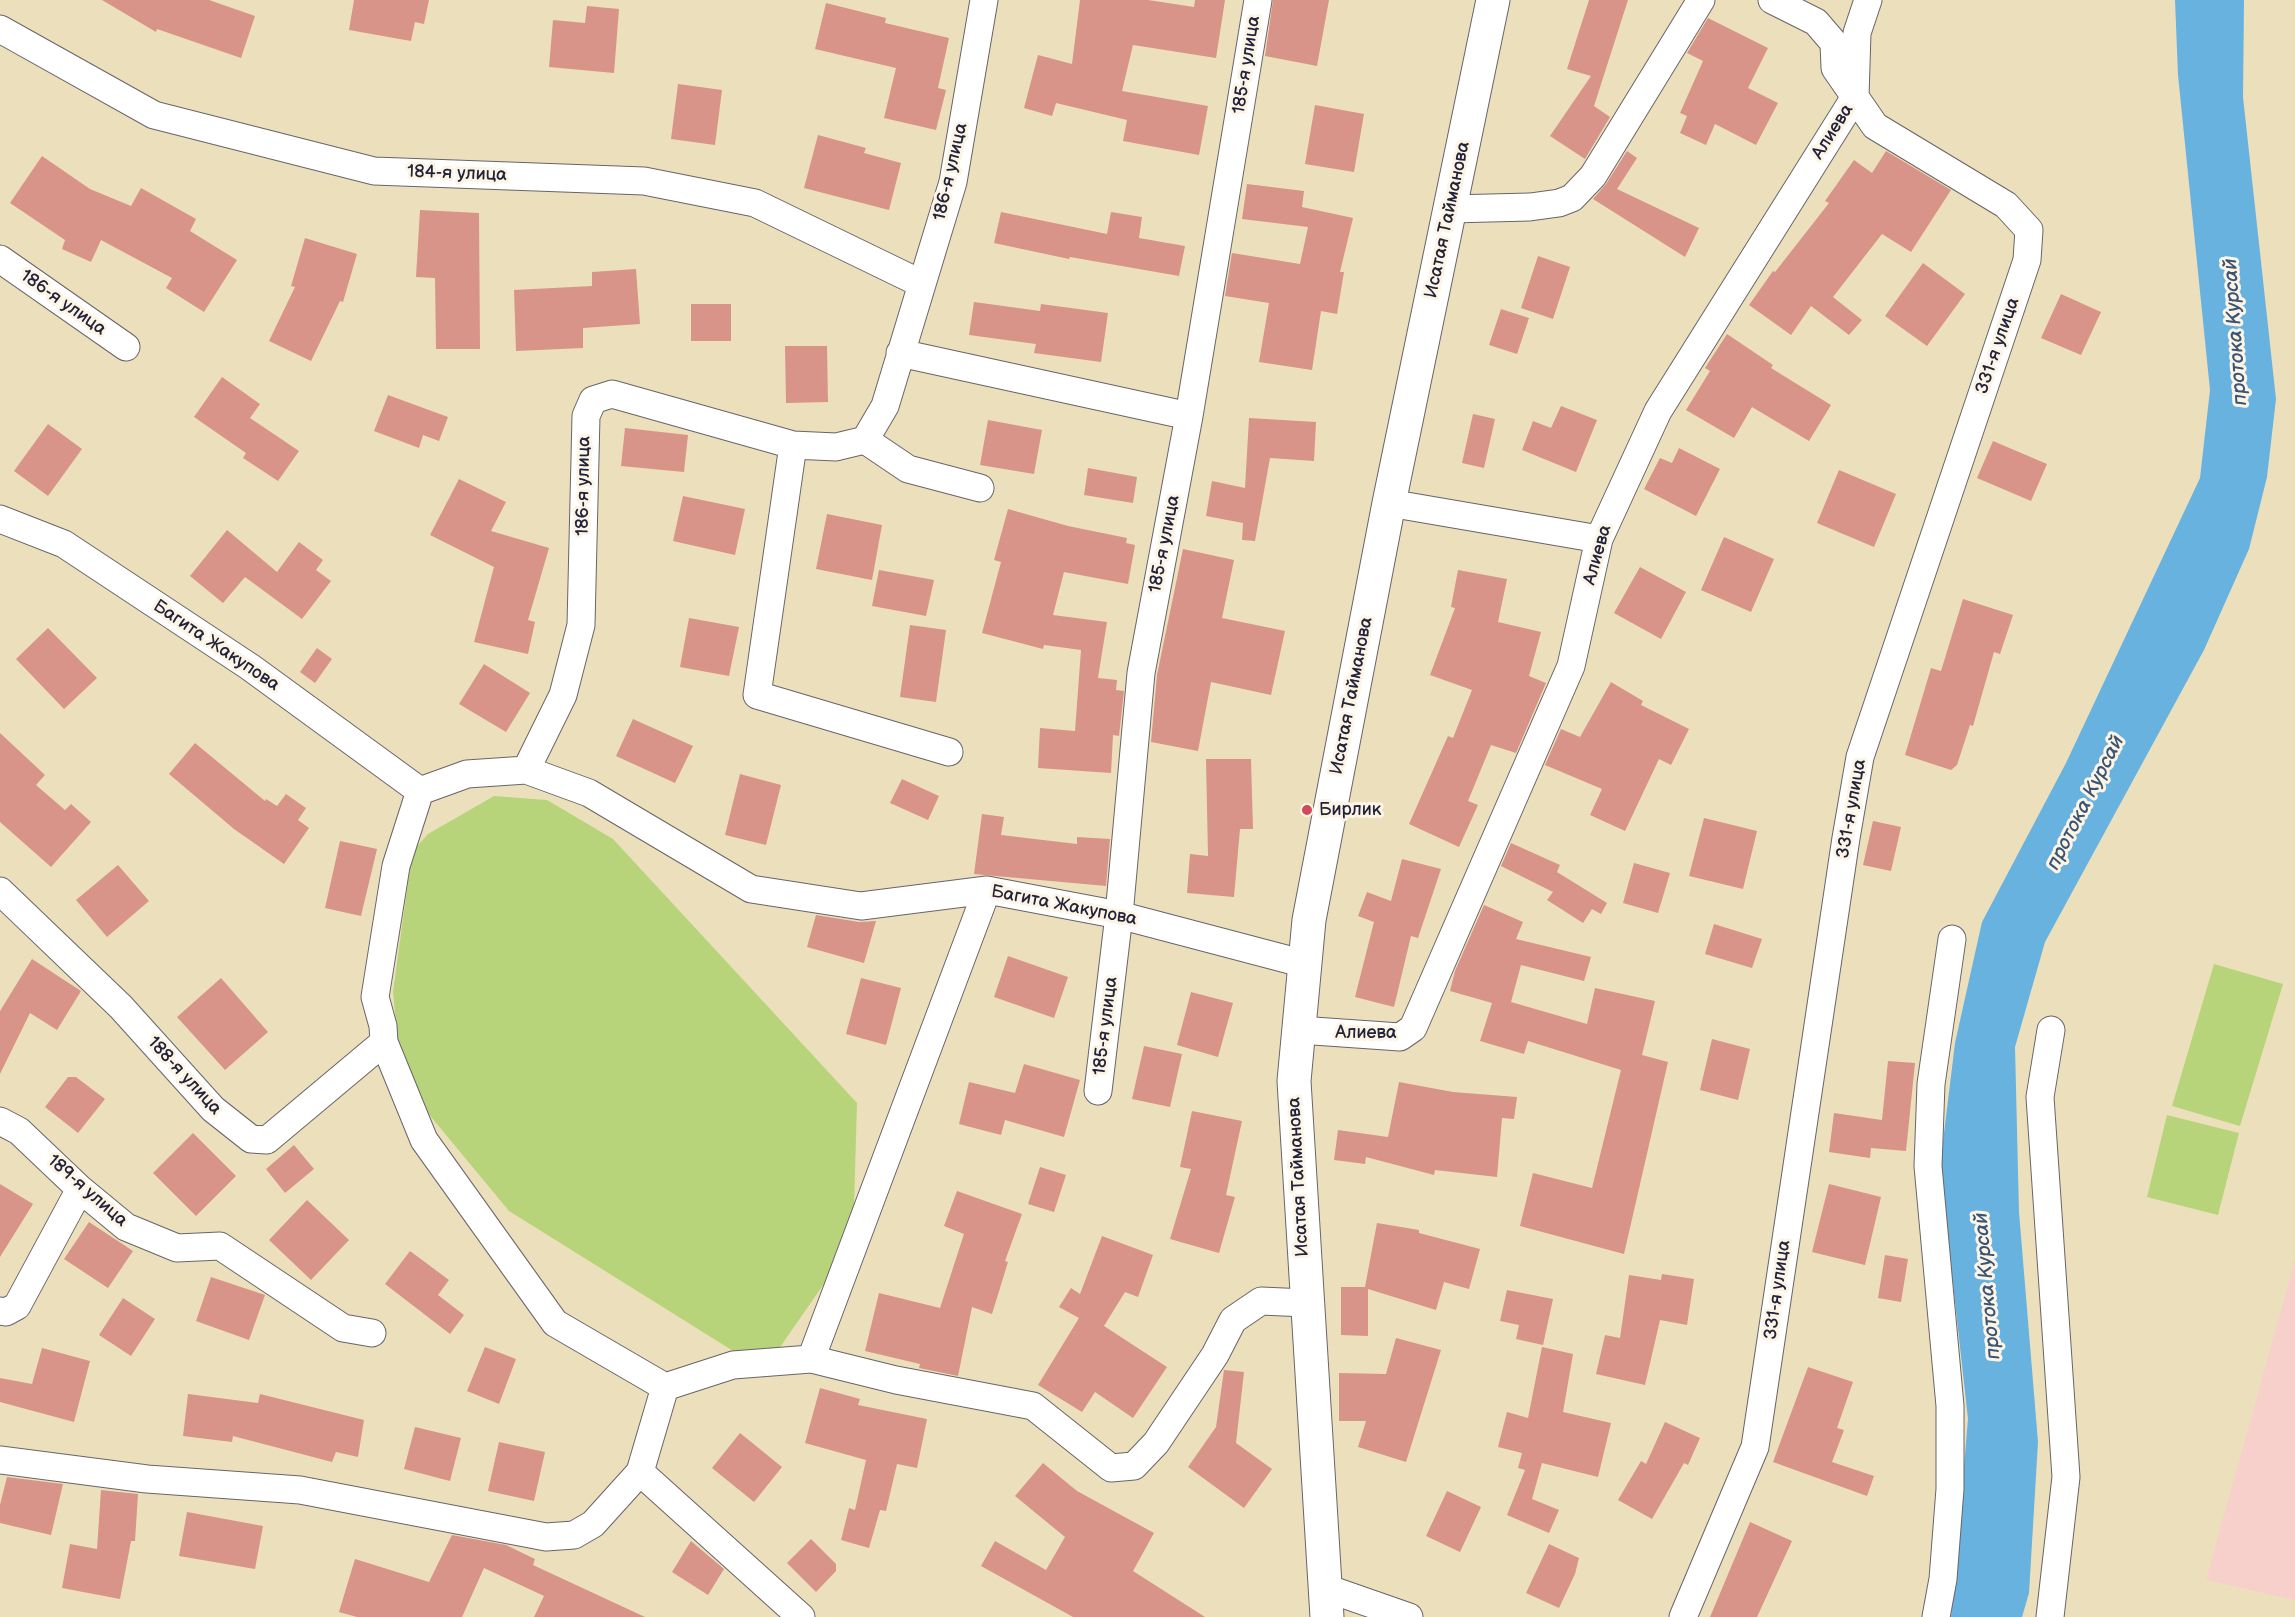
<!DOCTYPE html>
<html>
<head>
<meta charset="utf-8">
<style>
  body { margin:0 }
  canvas { display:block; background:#ecdfbc }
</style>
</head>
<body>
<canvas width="2295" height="1617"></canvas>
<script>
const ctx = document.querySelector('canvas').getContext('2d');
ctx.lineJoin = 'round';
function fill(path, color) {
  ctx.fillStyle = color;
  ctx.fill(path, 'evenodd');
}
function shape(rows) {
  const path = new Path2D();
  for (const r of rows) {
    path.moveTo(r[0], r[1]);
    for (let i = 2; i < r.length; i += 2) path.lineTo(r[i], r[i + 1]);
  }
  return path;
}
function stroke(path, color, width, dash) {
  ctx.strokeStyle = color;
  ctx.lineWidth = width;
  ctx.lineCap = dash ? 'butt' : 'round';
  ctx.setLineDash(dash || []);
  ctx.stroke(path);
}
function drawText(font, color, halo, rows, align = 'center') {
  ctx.font = font + ' "Balsamiq Sans",sans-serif';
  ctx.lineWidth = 6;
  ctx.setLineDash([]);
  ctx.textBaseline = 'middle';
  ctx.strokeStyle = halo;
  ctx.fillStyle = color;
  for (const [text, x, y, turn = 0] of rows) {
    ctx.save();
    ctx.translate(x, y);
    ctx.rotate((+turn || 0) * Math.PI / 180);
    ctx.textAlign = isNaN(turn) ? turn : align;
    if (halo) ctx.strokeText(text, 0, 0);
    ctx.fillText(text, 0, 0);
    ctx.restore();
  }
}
const built = shape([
  [2295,1260,2295,1600,2206,1580]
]);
const green = shape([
  [494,796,547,800,613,839,857,1103,854,1207,828,1278,778,1350,738,1354,509,1211,427,1112,398,1044,393,992,412,852,428,834],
  [2214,964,2283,984,2240,1126,2172,1106],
  [2167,1115,2239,1133,2218,1215,2147,1197]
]);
const water = shape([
  [2175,0,2244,0,2243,97,2276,399,2267,477,2249,549,2204,650,2045,942,2015,1047,2019,1212,2038,1442,2029,1593,2022,1617,1951,1617,1968,1419,1940,1166,1955,1043,1982,922,2066,763,2200,478,2210,390,2178,75]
]);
const building = shape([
  [102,0,209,0,255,16,241,58,157,29,156,32],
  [354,0,429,0,424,24,415,22,411,41,349,30],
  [1080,0,1148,0,1194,7,1195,0,1225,0,1216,58,1133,45,1122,91,1208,106,1199,155,1123,141,1127,120,1056,103,1052,116,1024,108,1038,55,1072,64],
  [1273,0,1329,0,1317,66,1265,56],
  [1589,0,1628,0,1594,106,1610,117,1585,159,1550,136,1591,76,1567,69],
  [826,3,886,18,885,23,949,38,938,88,946,90,936,130,884,118,896,68,815,49],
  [587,6,619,9,614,73,549,67,553,20,585,23],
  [1708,18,1768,48,1748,88,1778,103,1756,145,1715,124,1706,145,1680,133,1687,116,1680,113,1703,61,1687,53],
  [678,84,722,90,715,145,671,139],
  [1315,105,1364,114,1354,172,1305,164],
  [818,135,866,148,864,153,901,163,889,210,804,188],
  [1627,151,1637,158,1617,189,1699,228,1685,257,1593,199,1606,184],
  [1886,151,1951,190,1911,252,1882,234,1833,297,1862,320,1849,335,1811,306,1791,335,1749,305,1773,271,1775,272,1829,203,1825,201,1854,160,1872,173],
  [42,156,90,189,131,206,141,188,196,219,190,231,237,260,204,312,166,288,172,278,101,240,91,262,62,249,65,240,10,203],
  [1247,184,1304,191,1302,207,1353,218,1340,272,1344,272,1337,314,1321,311,1312,370,1259,362,1269,303,1225,296,1232,253,1300,264,1308,227,1242,219],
  [420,210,479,213,480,349,436,349,435,278,416,277],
  [1001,212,1107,234,1111,212,1142,217,1139,238,1185,246,1179,276,1070,257,1069,259,994,243],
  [305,238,357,254,343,302,340,301,311,361,269,341,295,287,291,286],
  [1538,256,1570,267,1553,319,1521,308],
  [1923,263,1965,294,1927,346,1885,316],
  [636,269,640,324,583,328,583,348,516,351,514,290,592,286,592,272],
  [2061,294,2101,312,2081,355,2041,338],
  [974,302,1040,311,1041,304,1108,313,1101,362,1034,353,1036,344,969,335],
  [691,304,731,304,731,341,691,341],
  [1501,309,1529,318,1517,354,1489,345],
  [1727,334,1773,365,1771,368,1831,405,1809,441,1752,407,1734,438,1686,410,1710,371,1705,368],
  [785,346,827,346,828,402,786,403],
  [222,377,260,404,250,418,299,451,278,481,243,458,246,453,194,417],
  [388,395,448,417,439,441,423,435,419,448,374,431],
  [1561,406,1597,420,1576,472,1522,450,1533,421,1551,428],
  [1473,414,1495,419,1484,468,1462,463],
  [1249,418,1316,422,1314,461,1270,458,1255,541,1242,540,1243,523,1206,516,1212,481,1245,488],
  [988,420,1042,430,1034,474,980,465],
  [48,424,82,449,48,496,14,471],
  [625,428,688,435,684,472,621,466],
  [1993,441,2047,464,2031,501,1977,478],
  [1679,448,1720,469,1696,516,1644,489,1660,458,1672,463],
  [1088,468,1137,477,1133,503,1084,495],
  [1839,470,1896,494,1874,547,1817,523],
  [459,479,506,502,491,531,549,548,528,620,535,622,528,654,474,642,494,567,430,535],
  [683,496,745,509,735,555,673,541],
  [1008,509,1068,526,1127,538,1126,543,1135,545,1128,584,1064,572,1053,615,1107,622,1098,678,1117,680,1116,690,1124,691,1119,736,1113,735,1111,773,1038,768,1040,728,1075,731,1081,650,1044,645,1043,649,982,633,1001,562,994,560],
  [827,514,882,525,872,580,816,569],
  [227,530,277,572,299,542,323,560,316,570,331,581,302,619,245,577,223,603,190,576],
  [1724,537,1774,559,1751,612,1701,590],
  [1183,549,1234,560,1222,618,1285,631,1271,695,1211,682,1198,751,1151,742,1157,675],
  [1640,567,1686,592,1661,639,1614,613],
  [879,570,934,580,926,616,872,606],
  [1458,570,1507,579,1498,622,1541,632,1529,676,1546,683,1516,753,1491,745,1468,801,1478,805,1459,847,1409,824,1448,736,1453,738,1472,690,1430,675,1455,608,1451,607],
  [1963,599,2013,615,2000,654,1994,652,1973,726,1970,725,1957,765,1951,770,1905,755,1931,668,1941,671],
  [689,618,739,627,729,676,680,667],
  [910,625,946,630,936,702,900,697],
  [48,628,97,678,64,709,16,659],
  [317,648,332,659,315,683,300,672],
  [484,664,530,693,506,732,459,704],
  [1611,682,1643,701,1641,705,1689,729,1671,765,1659,759,1625,831,1590,815,1602,789,1545,765,1561,729,1580,737],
  [633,719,693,746,675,783,616,756],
  [0,733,45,775,36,785,65,810,71,804,91,822,51,867,0,822],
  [195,743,265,801,266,799,277,806,286,794,306,808,298,820,309,828,284,864,234,829,169,774],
  [1206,759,1251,759,1253,829,1240,829,1234,897,1187,893,1190,854,1208,856],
  [740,774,781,785,766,845,725,835],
  [902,779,939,796,928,820,890,803],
  [982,814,1004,817,1001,835,1077,844,1077,837,1110,839,1106,886,974,874],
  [1704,818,1757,831,1743,889,1689,876],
  [1873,821,1901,827,1891,871,1863,865],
  [340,841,377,849,361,916,325,908],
  [1511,843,1560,865,1557,872,1607,903,1601,914,1592,909,1583,923,1547,900,1553,892,1501,866],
  [1402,859,1441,869,1418,938,1411,936,1394,1007,1355,997,1374,922,1358,916,1367,892,1391,901],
  [1634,863,1670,873,1658,913,1623,903],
  [118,865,149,901,107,937,76,900],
  [1484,905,1523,922,1516,939,1591,957,1584,981,1521,965,1511,1002,1587,1024,1595,988,1655,1001,1642,1055,1668,1062,1624,1254,1520,1226,1533,1173,1592,1188,1621,1070,1528,1041,1524,1054,1480,1041,1492,1003,1450,991,1455,971],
  [816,915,859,922,876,921,864,963,807,947],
  [1714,924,1762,939,1752,968,1705,954],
  [1008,956,1068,977,1054,1018,994,997],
  [32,959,81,991,57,1030,30,1013,0,1074,0,1011],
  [221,978,268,1032,225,1070,177,1017],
  [861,978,901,988,886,1045,846,1034],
  [1191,992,1233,1003,1218,1057,1177,1045],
  [1712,1039,1750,1049,1738,1100,1700,1090],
  [1144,1046,1182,1054,1170,1107,1132,1099],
  [1888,1061,1915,1063,1906,1151,1871,1148,1870,1158,1829,1152,1834,1113,1882,1120],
  [1024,1064,1080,1080,1064,1137,1005,1120,1001,1135,959,1124,969,1082,1015,1093],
  [68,1077,76,1077,105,1099,78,1133,45,1107],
  [1399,1082,1453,1092,1517,1097,1514,1119,1502,1118,1497,1177,1435,1170,1434,1175,1366,1157,1365,1164,1334,1160,1338,1130,1388,1137],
  [1192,1111,1242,1121,1226,1195,1235,1197,1219,1253,1170,1239,1191,1169,1180,1167],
  [193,1133,236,1176,196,1216,153,1173],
  [294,1145,314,1169,285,1193,266,1169],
  [1040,1167,1066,1175,1054,1212,1028,1204],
  [0,1184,33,1204,0,1257],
  [1829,1184,1881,1197,1865,1265,1812,1252],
  [957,1191,1022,1214,1005,1261,1008,1262,992,1314,972,1307,958,1376,919,1368,920,1364,865,1351,879,1293,940,1308,964,1234,944,1226],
  [307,1200,349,1240,311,1280,269,1240],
  [89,1222,133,1251,108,1288,64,1259],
  [1377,1223,1419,1230,1419,1233,1480,1249,1469,1289,1444,1282,1436,1310,1368,1289,1368,1336,1341,1335,1341,1287,1365,1287],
  [1102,1236,1153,1255,1138,1297,1125,1292,1104,1326,1167,1367,1133,1418,1095,1392,1082,1412,1038,1385,1079,1318,1059,1307,1071,1288,1080,1294],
  [410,1251,449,1280,438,1295,464,1315,450,1334,385,1284],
  [1885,1255,1908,1259,1901,1302,1878,1298],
  [1662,1274,1694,1279,1687,1325,1660,1320,1645,1385,1596,1374,1605,1335,1620,1338,1629,1275,1661,1280],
  [211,1277,265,1295,249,1340,196,1321],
  [1507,1290,1553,1299,1543,1345,1516,1339,1519,1325,1500,1321],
  [123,1298,155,1319,131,1356,99,1335],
  [1396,1338,1441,1350,1406,1462,1358,1447,1366,1421,1339,1421,1339,1373,1386,1374],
  [485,1347,516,1359,499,1404,467,1391],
  [1542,1347,1573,1354,1563,1412,1611,1423,1598,1477,1542,1463,1532,1499,1559,1510,1549,1533,1507,1515,1525,1470,1518,1468,1522,1453,1498,1447,1507,1412,1528,1418],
  [42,1348,90,1361,74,1422,0,1402,0,1378,32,1384],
  [1808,1367,1853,1382,1837,1428,1844,1430,1832,1462,1874,1476,1867,1496,1773,1462],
  [1224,1370,1244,1372,1236,1443,1272,1469,1244,1508,1188,1467,1216,1427],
  [820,1388,860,1399,858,1405,927,1419,917,1468,897,1464,886,1511,880,1510,869,1548,841,1540,849,1508,855,1510,866,1460,805,1443],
  [188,1394,258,1403,260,1394,364,1420,358,1457,336,1452,332,1462,233,1436,232,1442,183,1436],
  [1665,1422,1700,1438,1688,1465,1684,1463,1652,1519,1618,1500,1641,1461,1646,1464],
  [415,1427,461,1438,450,1481,404,1469],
  [740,1433,782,1467,754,1502,712,1468],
  [499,1442,545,1452,534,1501,488,1491],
  [1043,1463,1077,1491,1154,1533,1133,1571,1205,1617,1073,1617,981,1566,995,1541,1046,1570,1065,1537,1015,1496],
  [7,1477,63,1484,51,1535,0,1523,0,1505],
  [101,1490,138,1494,135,1541,131,1541,120,1599,62,1588,70,1544,97,1549],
  [1447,1491,1481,1507,1460,1552,1426,1536],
  [187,1512,263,1526,255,1569,179,1556],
  [1750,1522,1792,1541,1757,1617,1710,1617],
  [452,1535,506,1545,535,1559,533,1565,645,1617,534,1617,544,1596,484,1568,462,1617,357,1617,339,1612,355,1559,429,1582],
  [811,1539,836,1564,836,1571,816,1592,787,1563],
  [691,1541,724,1569,708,1595,672,1572],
  [1549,1544,1579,1558,1575,1574,1559,1608,1526,1593]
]);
const street = shape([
  [0,29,154,115,374,171,644,181,755,203,922,284],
  [1450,209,1530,207,1559,203,1572,198,1593,176,1701,0],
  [0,259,126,347],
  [900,353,1189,416],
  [865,440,885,406,953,182,984,0],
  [793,445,757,695,949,752],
  [1389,503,1599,539],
  [0,519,64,544,250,667,420,791],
  [526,770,563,695,581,625,586,416,593,400,612,394,793,445,836,447,865,440,908,469,980,488],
  [0,891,121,1007,213,1109,251,1139,267,1140,384,1042],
  [1305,964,1119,915,987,890,861,906,751,889,589,793,526,770,467,774,420,791,396,866,375,997,383,1026,384,1042,424,1140,555,1323,665,1387,733,1365,811,1359,896,1380,1033,1406,1111,1468,1134,1466,1156,1443,1215,1355,1233,1320,1261,1301,1306,1303],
  [1299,1030,1400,1037,1413,1028,1571,666,1599,539,1658,411,1855,97,1857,33,1868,0],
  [1098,1091,1119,915,1141,673,1189,416,1258,0],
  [0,1121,19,1131,80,1189,126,1227,177,1248,220,1246,343,1328,372,1333],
  [0,1311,6,1312,17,1306,80,1189],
  [811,1359,987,890],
  [0,1460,147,1479,300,1490,546,1537,574,1535,593,1524,640,1472,665,1387],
  [640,1472,801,1617],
  [1323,1587,1409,1617],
  [1683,1617,1755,1447,1846,838,1860,757,2027,260,2029,230,2006,205,1875,126,1835,68,1834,43,1816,22,1772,0],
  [1936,1617,1943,1579,1950,1489,1950,1406,1928,1166,1931,1084,1952,939],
  [2050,1617,2066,1477,2040,1097,2051,1030]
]);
const secondary = shape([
  [1327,1617,1294,1081,1309,920,1389,503,1493,0]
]);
const markers = [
  [1307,810,6,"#d1495b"]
];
const streetNames = [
  ["185-я улица",1247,65,-81],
  ["Алиева",1833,132,-58],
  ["186-я улица",951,172,-77],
  ["184-я улица",457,174,2],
  ["Исатая Тайманова",1448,220,-78],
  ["186-я улица",63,303,35],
  ["331-я улица",1998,346,-71],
  ["186-я улица",584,486,-89],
  ["185-я улица",1165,544,-79],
  ["Алиева",1598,555,-74],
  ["Багита Жакупова",216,646,34],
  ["Исатая Тайманова",1352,696,-79],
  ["331-я улица",1852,809,-80],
  ["Багита Жакупова",1064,906,11],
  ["185-я улица",1106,1026,-83],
  ["Алиева",1366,1033],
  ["188-я улица",184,1076,47],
  ["Исатая Тайманова",1299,1177,-93],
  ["189-я улица",87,1191,41],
  ["331-я улица",1778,1290,-82]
];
const poiNames = [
  ["Бирлик",1319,810]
];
const waterNames = [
  ["протока Курсай",2236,332,-94],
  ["протока Курсай",2086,803,-63],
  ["протока Курсай",1988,1286,-95]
];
fill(built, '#f7d0cb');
fill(green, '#b8d47a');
fill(water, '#68b2e0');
fill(building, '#d99489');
stroke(street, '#696468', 29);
stroke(secondary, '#696468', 35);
stroke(street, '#fff', 27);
stroke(secondary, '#fff', 33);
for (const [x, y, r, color] of markers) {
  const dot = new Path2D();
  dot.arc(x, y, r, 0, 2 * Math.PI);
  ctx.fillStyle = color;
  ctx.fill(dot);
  stroke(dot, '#fcf5e5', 2);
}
drawText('18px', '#22223b', '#fcf5e5', streetNames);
drawText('18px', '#22223b', '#fcf5e5', poiNames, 'left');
drawText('italic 20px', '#3a5475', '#fcf5e5', waterNames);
</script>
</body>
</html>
